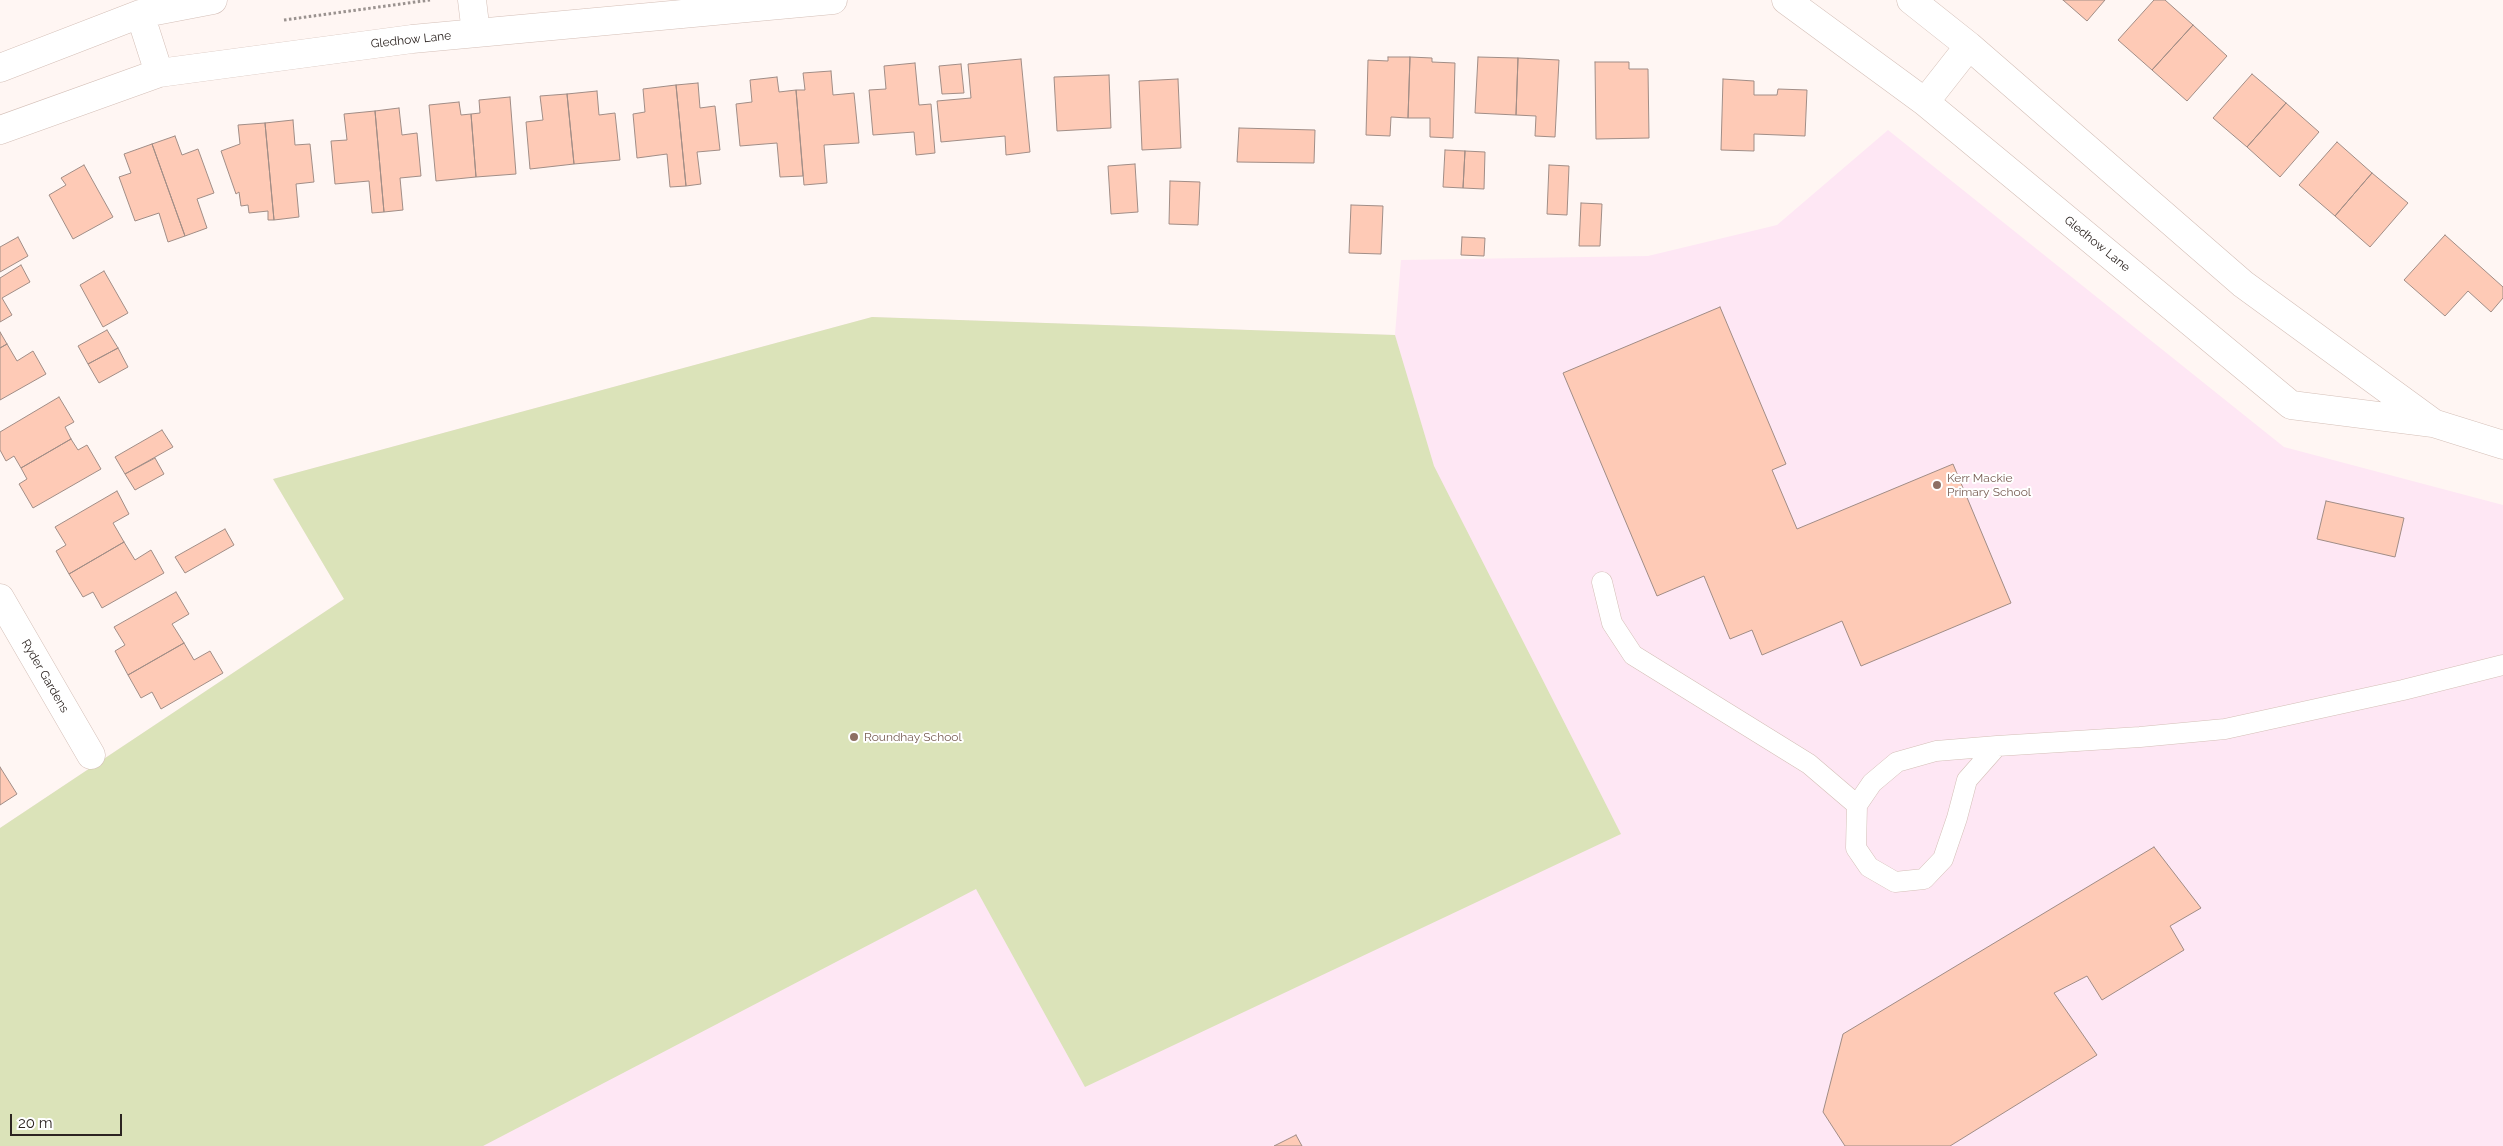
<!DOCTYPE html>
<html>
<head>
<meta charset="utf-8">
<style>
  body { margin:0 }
  #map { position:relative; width:2503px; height:1146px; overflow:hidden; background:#fff6f3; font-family:Raleway,sans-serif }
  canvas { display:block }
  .scale { position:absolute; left:10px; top:1114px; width:112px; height:22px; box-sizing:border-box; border:2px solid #2c2421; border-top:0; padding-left:6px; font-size:15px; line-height:18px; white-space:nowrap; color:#2c2421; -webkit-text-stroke:4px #fff; paint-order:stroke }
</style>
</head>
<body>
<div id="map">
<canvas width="2503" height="1146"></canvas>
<div class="scale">20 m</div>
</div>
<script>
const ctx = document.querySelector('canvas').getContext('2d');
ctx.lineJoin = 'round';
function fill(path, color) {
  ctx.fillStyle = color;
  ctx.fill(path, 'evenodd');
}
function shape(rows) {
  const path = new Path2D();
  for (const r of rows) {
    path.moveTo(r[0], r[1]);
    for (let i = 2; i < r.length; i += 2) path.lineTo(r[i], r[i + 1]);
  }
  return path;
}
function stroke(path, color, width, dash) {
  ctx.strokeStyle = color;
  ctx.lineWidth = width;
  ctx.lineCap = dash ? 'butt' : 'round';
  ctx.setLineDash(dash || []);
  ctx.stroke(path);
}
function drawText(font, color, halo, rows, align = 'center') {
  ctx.font = font + ' Raleway,sans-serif';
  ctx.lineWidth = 4;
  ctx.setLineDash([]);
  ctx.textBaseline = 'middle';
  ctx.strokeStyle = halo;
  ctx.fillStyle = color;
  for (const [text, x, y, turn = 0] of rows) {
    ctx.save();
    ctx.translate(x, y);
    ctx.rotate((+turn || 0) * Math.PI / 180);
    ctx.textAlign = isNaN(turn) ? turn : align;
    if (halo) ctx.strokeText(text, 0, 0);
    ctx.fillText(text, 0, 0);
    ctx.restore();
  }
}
const industrial = shape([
  [1888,130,2284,447,2503,505,2503,1146,0,1146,0,828,344,599,273,479,872,317,1395,335,1401,260,1648,256,1777,225]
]);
const green = shape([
  [872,317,1395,335,1434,466,1621,834,1085,1087,976,889,483,1146,0,1146,0,828,344,599,273,479]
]);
const building = shape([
  [2063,0,2105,0,2087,21,2063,0],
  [2154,0,2165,0,2193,25,2152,70,2118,40,2154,0],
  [2193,25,2227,56,2187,101,2152,70,2193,25],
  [1388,57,1410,57,1408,118,1391,117,1390,136,1366,135,1368,60,1388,61,1388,57],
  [1410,57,1432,58,1432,62,1455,63,1453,138,1430,137,1430,118,1408,118,1410,57],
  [1478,57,1518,58,1516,115,1475,113,1478,57],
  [1518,58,1559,60,1555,137,1535,136,1536,116,1516,115,1518,58],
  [1021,59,1030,152,1006,155,1005,136,941,142,937,101,971,98,968,64,1021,59],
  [1595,62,1629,62,1629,69,1648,69,1649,138,1596,139,1595,62],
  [915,63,919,105,931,104,935,153,916,155,914,132,873,135,869,90,886,89,884,66,915,63],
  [961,64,964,93,942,94,939,66,961,64],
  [831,71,833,95,854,93,859,143,824,145,827,183,804,185,796,90,805,90,803,73,831,71],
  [2252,74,2286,103,2247,147,2213,118,2252,74],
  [1109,75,1111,128,1057,131,1054,77,1109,75],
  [777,77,779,92,796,90,803,176,780,177,777,143,740,146,736,104,752,102,750,80,777,77],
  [1178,79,1181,148,1142,150,1139,81,1178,79],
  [1723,79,1754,81,1754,95,1777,95,1778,89,1807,90,1805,136,1754,134,1754,151,1721,150,1723,79],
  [698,83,700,108,715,106,720,150,697,152,701,184,686,186,676,85,698,83],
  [676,85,686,186,670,187,667,154,637,158,633,114,645,112,643,89,676,85],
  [597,91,599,115,615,113,620,160,574,164,567,94,597,91],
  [567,94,574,164,530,169,526,122,543,120,540,96,567,94],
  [510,97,516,174,476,177,471,114,480,113,479,100,510,97],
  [459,102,461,115,471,114,476,177,436,181,429,105,459,102],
  [2286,103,2319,132,2280,177,2247,147,2286,103],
  [399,108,402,135,417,133,421,176,400,178,403,210,384,212,375,111,399,108],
  [375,111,384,212,372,213,369,181,335,184,331,141,347,140,344,114,375,111],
  [293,120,295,145,310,144,314,182,296,184,299,217,274,220,265,123,293,120],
  [265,123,274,220,268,220,268,211,249,213,248,205,241,206,239,192,236,194,221,151,240,144,238,125,265,123],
  [1239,128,1315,130,1314,163,1237,162,1239,128],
  [175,136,182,155,198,149,214,193,197,199,207,228,185,236,152,144,175,136],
  [2337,142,2372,173,2335,216,2299,185,2337,142],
  [152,144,185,236,168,242,159,213,135,221,119,177,131,173,124,154,152,144],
  [1445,150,1465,151,1463,188,1443,187,1445,150],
  [1465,151,1485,152,1484,189,1463,188,1465,151],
  [1135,164,1138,212,1111,214,1108,166,1135,164],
  [84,165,113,217,73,239,49,195,66,185,61,178,84,165],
  [1549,165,1569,166,1567,215,1547,214,1549,165],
  [2372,173,2408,203,2370,247,2335,216,2372,173],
  [1170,181,1200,182,1198,225,1169,224,1170,181],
  [1581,203,1602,204,1600,246,1579,246,1581,203],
  [1351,205,1383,206,1381,254,1349,253,1351,205],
  [2445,235,2503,287,2503,298,2491,312,2468,291,2445,316,2404,280,2445,235],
  [18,237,28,256,0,272,0,247,18,237],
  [1462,237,1485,238,1484,256,1461,255,1462,237],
  [21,265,30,282,2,298,12,315,0,322,0,278,21,265],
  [104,271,128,313,103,327,80,285,104,271],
  [1720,307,1786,464,1772,470,1797,529,1953,464,2011,603,1861,666,1842,621,1762,655,1752,630,1730,639,1704,576,1657,596,1563,373,1720,307],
  [107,330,118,348,88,364,78,346,107,330],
  [0,332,7,344,0,348,0,332],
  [7,344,17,361,33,351,46,374,0,400,0,348,7,344],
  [118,348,128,367,99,383,88,364,118,348],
  [59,397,74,422,65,427,71,439,21,468,14,456,6,461,0,450,0,432,59,397],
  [162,430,173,447,125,474,115,457,162,430],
  [71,439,78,450,87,445,101,469,33,508,19,484,27,479,21,468,71,439],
  [155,458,164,474,135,490,125,474,155,458],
  [117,491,129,514,113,523,124,542,69,574,56,551,66,545,55,527,117,491],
  [2326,501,2404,518,2395,557,2317,539,2326,501],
  [225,529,234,545,185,573,175,557,225,529],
  [124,542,135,560,151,550,164,573,102,608,93,592,83,597,69,574,124,542],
  [176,592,189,614,172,624,184,643,128,675,115,651,125,645,114,627,176,592],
  [184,643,194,660,210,651,223,673,161,709,152,692,141,698,128,675,184,643],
  [0,767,17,794,0,805,0,767],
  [2154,847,2201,908,2170,926,2184,950,2102,1000,2087,976,2054,993,2097,1055,1950,1146,1845,1146,1823,1112,1843,1034,2154,847],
  [1296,1135,1302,1146,1274,1146,1296,1135]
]);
const path = shape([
  [284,20,430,0]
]);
const lane = shape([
  [1602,582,1612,623,1633,655,1809,764,1857,805],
  [1997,746,1967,780,1957,818,1943,859,1924,879,1895,882,1869,867,1856,848,1857,805,1872,783,1897,762,1936,751,1997,746,2140,737,2225,729,2403,690,2503,665]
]);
const street = shape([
  [0,598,91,755]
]);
const secondary = shape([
  [472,0,476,33],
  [1786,0,1925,102,2291,405,2433,423,2503,445],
  [1911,0,1969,46,2243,284,2432,422],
  [140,14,159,73],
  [0,68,140,14,213,0],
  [1925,102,1969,46],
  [0,130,159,73,412,39,833,0]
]);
const markers = [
  [1937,485,5,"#8d6e63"],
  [854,737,5,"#8d6e63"]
];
const streetNames = [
  ["Gledhow Lane",411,40,-6],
  ["Gledhow Lane",2097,244,39],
  ["Ryder Gardens",45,676,60]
];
const educationNames = [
  ["Kerr Mackie",1947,478],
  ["Primary School",1947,492],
  ["Roundhay School",864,737]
];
fill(industrial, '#fee7f4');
fill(green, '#dbe3b9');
fill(building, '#fecab6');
stroke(building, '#a18d86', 1);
stroke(lane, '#d4bfb7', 21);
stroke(street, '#d4bfb7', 29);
stroke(secondary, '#d4bfb7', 29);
stroke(path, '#9a928f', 3, [2.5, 2.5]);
stroke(lane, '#fff', 20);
stroke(street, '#fff', 28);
stroke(secondary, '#fff', 28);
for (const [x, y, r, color] of markers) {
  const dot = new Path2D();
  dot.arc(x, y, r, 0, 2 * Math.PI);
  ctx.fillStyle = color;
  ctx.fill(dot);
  stroke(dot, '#fff', 2);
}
drawText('12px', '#2c2421', '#fff', streetNames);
drawText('12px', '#785e54', '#fff', educationNames, 'left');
</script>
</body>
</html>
